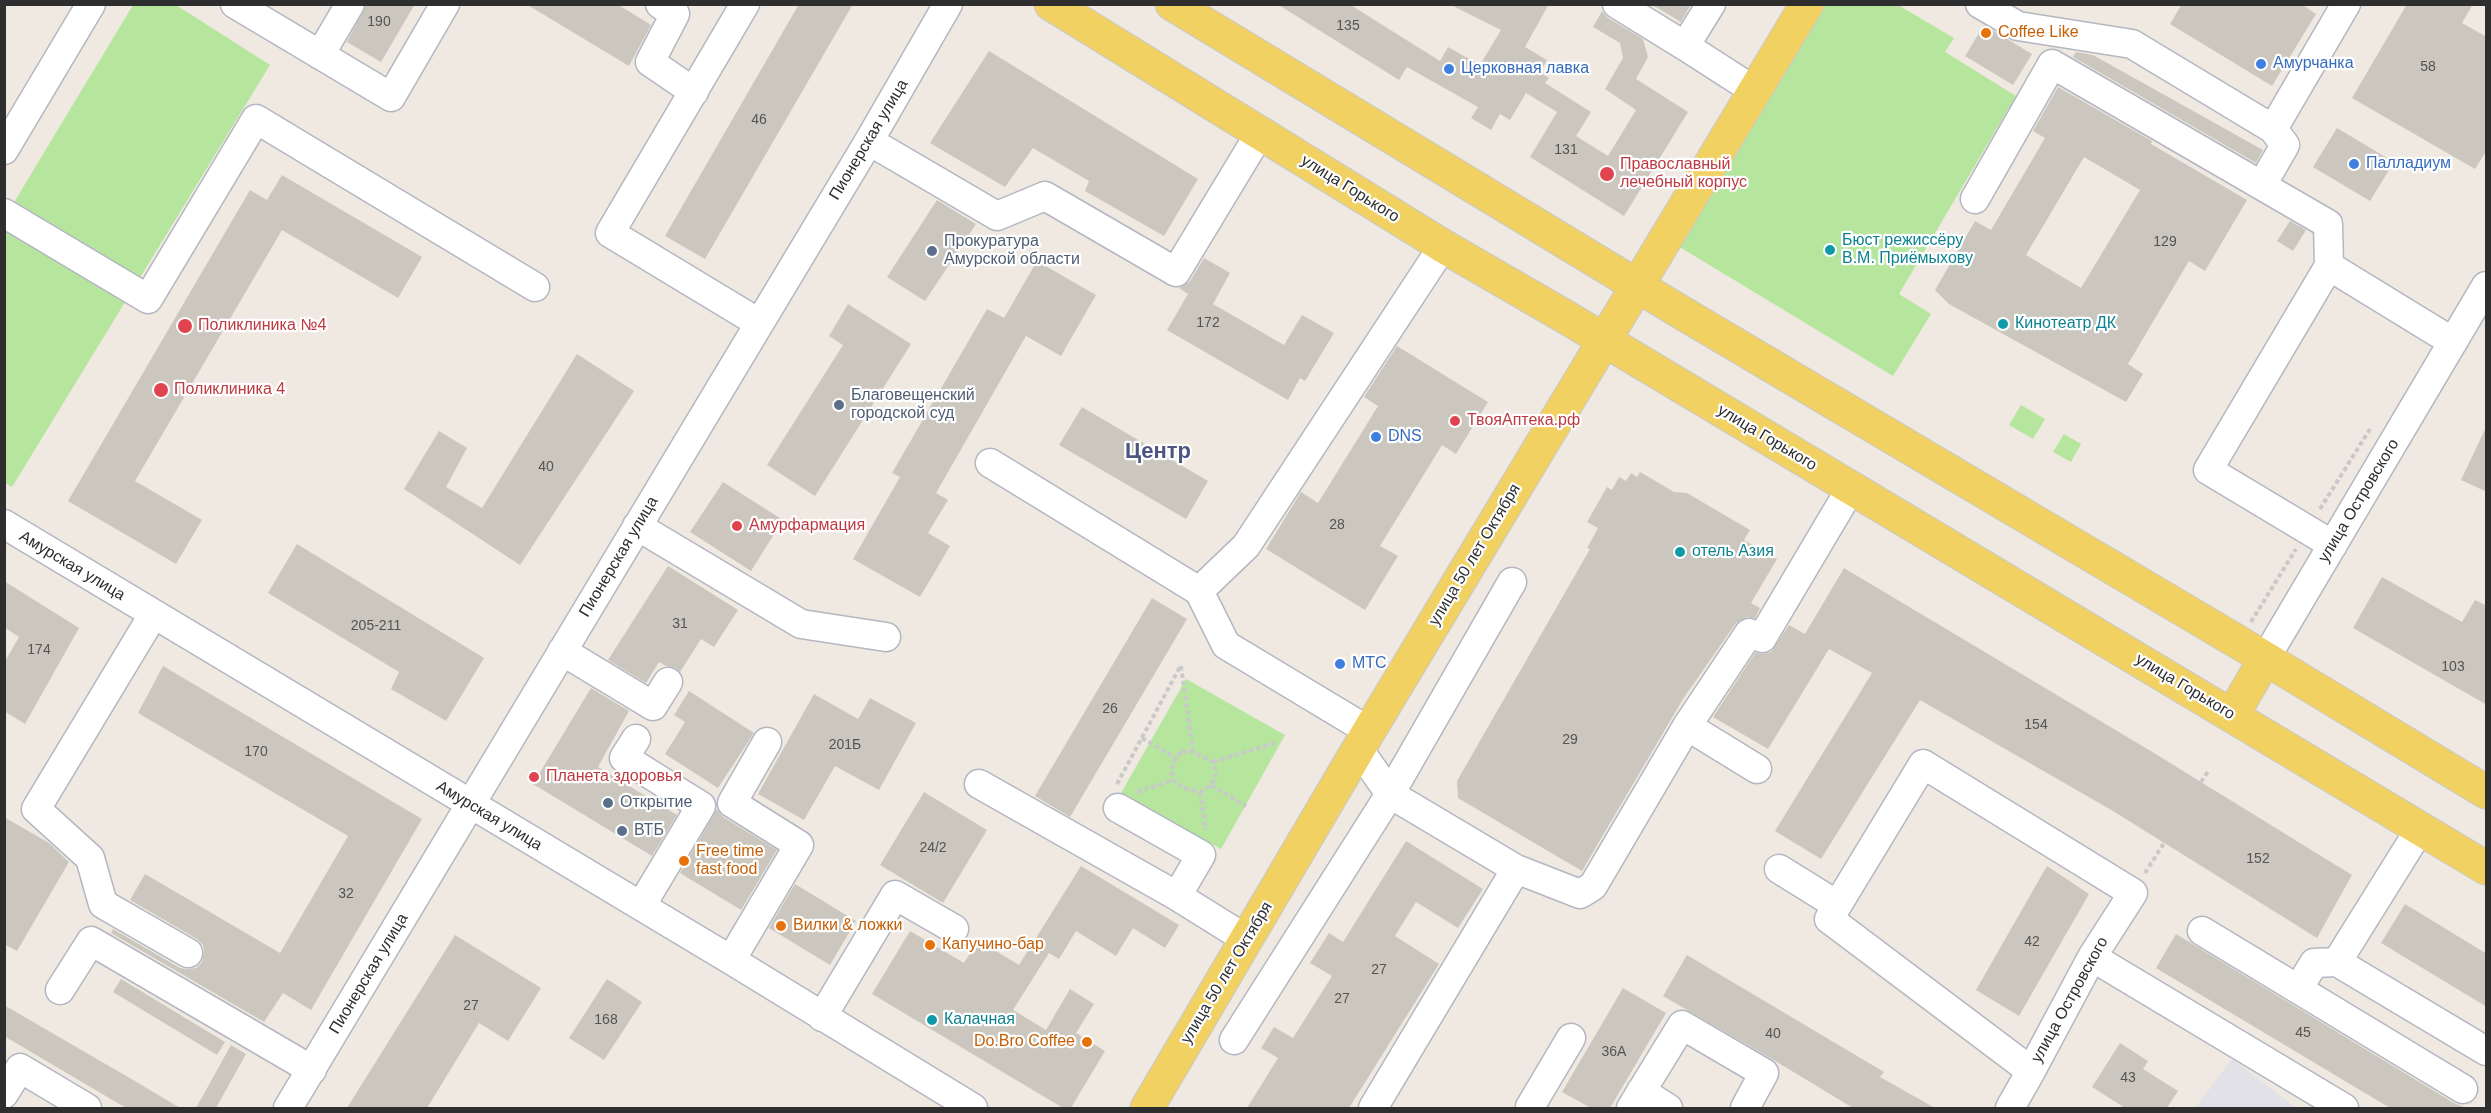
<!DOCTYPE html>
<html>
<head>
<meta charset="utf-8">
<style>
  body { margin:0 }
  #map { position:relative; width:2491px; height:1113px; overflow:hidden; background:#efe9e1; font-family:Arial,sans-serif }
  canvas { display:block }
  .frame { position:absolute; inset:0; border:6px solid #2e2e2e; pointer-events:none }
</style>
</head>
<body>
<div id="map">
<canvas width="2491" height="1113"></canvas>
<div class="frame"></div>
</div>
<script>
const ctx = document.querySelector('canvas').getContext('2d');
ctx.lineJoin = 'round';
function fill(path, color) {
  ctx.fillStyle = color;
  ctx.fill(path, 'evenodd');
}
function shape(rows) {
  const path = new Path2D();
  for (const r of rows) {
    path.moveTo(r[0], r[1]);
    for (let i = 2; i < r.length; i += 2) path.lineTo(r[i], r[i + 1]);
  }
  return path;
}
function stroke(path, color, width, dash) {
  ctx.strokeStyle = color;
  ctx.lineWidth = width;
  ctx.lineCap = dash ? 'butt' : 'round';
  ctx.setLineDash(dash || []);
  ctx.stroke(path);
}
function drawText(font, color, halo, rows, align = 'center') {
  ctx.font = font + ' Arial,sans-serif';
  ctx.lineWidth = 4.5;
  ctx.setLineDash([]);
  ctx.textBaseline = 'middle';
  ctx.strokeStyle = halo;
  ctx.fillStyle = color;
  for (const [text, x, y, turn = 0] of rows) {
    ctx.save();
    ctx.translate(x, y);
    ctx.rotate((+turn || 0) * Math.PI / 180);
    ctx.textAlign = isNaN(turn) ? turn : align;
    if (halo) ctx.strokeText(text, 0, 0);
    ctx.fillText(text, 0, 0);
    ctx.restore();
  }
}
const industrial = shape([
  [2232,1059,2297,1108,2195,1108]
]);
const green = shape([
  [133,5,176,5,270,65,12,487,4,482,4,219],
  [1820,5,1898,5,1954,38,1945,52,2016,96,1899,294,1931,314,1893,376,1673,243],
  [2021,405,2045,419,2033,439,2009,425],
  [2064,434,2081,444,2071,462,2053,452],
  [1186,679,1285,735,1221,849,1121,793]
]);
const building = shape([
  [366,4,415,4,381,62,347,42],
  [526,4,617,4,651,25,629,66],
  [799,4,853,4,705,259,665,236],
  [1277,4,1349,4,1440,61,1448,47,1480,65,1501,30,1449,4,1549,4,1525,47,1547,60,1540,72,1549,78,1545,83,1591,112,1576,136,1608,156,1636,110,1605,89,1623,58,1620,43,1593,27,1602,11,1608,18,1643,39,1648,57,1636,79,1688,112,1624,216,1530,157,1557,112,1526,93,1510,120,1500,114,1491,130,1471,118,1478,107,1407,67,1399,80],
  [1651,4,1691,4,1681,22],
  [2182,4,2301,4,2316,14,2272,86,2170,24],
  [2407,4,2473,4,2462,23,2487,37,2487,150,2475,169,2352,98],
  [1984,25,2032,54,2013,85,1965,56],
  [989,51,1198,179,1164,236,1085,191,1089,181,1033,148,1005,187,930,143],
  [2076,52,2093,55,2263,150,2256,163,2073,57],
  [2058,87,2152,141,2151,144,2247,200,2205,271,2189,261,2128,364,2143,374,2126,402,1949,304,1935,290,1975,221,1991,230,2045,138,2033,131],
  [2084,157,2140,190,2081,288,2026,255],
  [2337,128,2394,162,2370,201,2313,167],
  [282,175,422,257,398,298,282,230,135,481,202,520,176,564,68,501,250,190,267,200],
  [937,200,976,224,925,301,887,277],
  [2290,221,2306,230,2293,251,2277,241],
  [1204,258,1230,273,1213,304,1284,345,1302,315,1334,333,1305,381,1300,378,1288,400,1167,330,1188,294,1179,288,1190,281],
  [1037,261,1096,295,1061,356,1026,336,936,493,948,500,928,533,950,546,920,597,853,559,900,477,892,473,987,309,1004,318],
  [848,304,911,344,815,496,767,465,843,345,829,336],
  [1397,346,1488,402,1456,454,1442,445,1380,546,1398,556,1365,610,1266,549,1301,492,1318,503,1378,406,1364,397],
  [577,354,634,391,520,565,404,489,439,431,467,448,446,487,482,508],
  [1082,407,1208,481,1186,519,1059,445],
  [2487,425,2487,492,2461,480],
  [1640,472,1674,492,1687,493,1750,530,1744,540,1777,559,1751,603,1760,608,1755,618,1747,617,1736,623,1683,699,1582,871,1458,798,1457,781,1590,549,1587,548,1598,528,1587,522,1607,487,1612,490,1619,477,1626,481,1631,473,1637,477],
  [723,482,783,520,751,571,690,532],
  [297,544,484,658,446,721,391,689,399,672,268,593],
  [668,566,738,610,714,647,701,639,680,672,676,668,666,666,659,662,646,683,608,660],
  [1844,568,2149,750,2352,875,2317,938,2113,811,1920,700,1821,859,1775,831,1872,673,1829,649,1768,749,1713,717,1755,653,1763,654,1771,652,1789,625,1805,634],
  [2382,577,2462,622,2475,600,2487,606,2487,705,2353,628],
  [4,581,79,628,25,724,4,711,4,663,19,637,4,627],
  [1152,598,1187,619,1070,817,1035,796],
  [163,666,422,819,311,1010,283,993,264,1022,111,933,113,929,180,968,187,969,196,968,202,962,204,952,203,945,197,939,130,900,145,874,280,953,348,836,138,713],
  [591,688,629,711,598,767,677,815,652,856,533,784],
  [689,691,754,733,718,788,665,754,685,722,674,715],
  [814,694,858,719,870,698,916,723,879,790,835,766,804,820,758,794],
  [924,792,987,830,943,903,880,865],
  [717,809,723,817,777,850,741,910,680,873],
  [4,817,49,843,69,862,17,951,4,944],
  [1406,841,1483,889,1458,928,1416,902,1395,936,1439,964,1349,1108,1247,1108,1278,1058,1261,1048,1274,1027,1293,1038,1332,976,1310,963,1329,933,1343,942],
  [1081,866,1179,925,1165,948,1133,928,1116,956,1076,931,1059,959,1049,953,1013,1010,1046,1030,1070,989,1094,1004,1076,1033,1105,1051,1071,1108,1063,1108,872,994,910,931,964,963,978,940,1019,965],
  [2047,866,2089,894,2019,1016,1976,990],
  [795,884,856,921,830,965,769,928],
  [2405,904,2487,954,2487,1007,2381,943],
  [2176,934,2454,1103,2466,1108,2390,1108,2156,968],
  [455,935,541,988,508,1041,479,1023,427,1108,347,1108],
  [1687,955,1884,1072,1880,1077,1935,1108,1853,1108,1772,1059,1663,996],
  [121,979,225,1042,217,1055,113,992],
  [607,979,642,1002,604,1060,569,1038],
  [1623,988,1666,1013,1610,1108,1591,1108,1562,1092],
  [4,1005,140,1084,180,1108,126,1108,4,1036],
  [2120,1043,2148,1061,2143,1069,2178,1091,2167,1108,2125,1108,2092,1087],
  [231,1045,246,1054,216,1108,196,1108]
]);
const path = shape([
  [2320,509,2370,429],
  [2251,622,2296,549],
  [1181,666,1193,752],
  [1142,738,1176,758],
  [1182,751,1193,752,1213,762,1216,774,1211,785,1200,792,1183,788,1173,780,1171,771,1176,758,1182,751],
  [1213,762,1275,743],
  [2201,782,2209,770],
  [1117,784,1181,665],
  [1211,785,1246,806],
  [1137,792,1173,780],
  [1200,792,1206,830],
  [2145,873,2164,843]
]);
const minor = shape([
  [235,4,391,97,445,4],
  [660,4,675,14,650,62,694,92],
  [745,4,610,233,759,323],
  [1617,4,1685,46],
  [1711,4,1685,46,1755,91],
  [1980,4,2018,26,2132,44,2273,129,2346,4],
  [320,55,350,4],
  [869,141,997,216,1045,196,1176,272,1260,133],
  [4,150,91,4],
  [2262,185,2285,145,2273,129],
  [1975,199,2052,64,2328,224,2329,266,2453,342],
  [4,213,148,299,256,119,535,287],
  [2329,266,2208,470,2333,545],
  [990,463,1199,591],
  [4,524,731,960,973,1108],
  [637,526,801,624,886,637],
  [153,615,36,809,90,858,103,904,188,953],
  [562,651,653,706,668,682],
  [2265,659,2486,286],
  [1687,726,1757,769],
  [1369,731,1226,645,1199,591,1246,546,1443,246],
  [636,739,624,758,701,806,641,906],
  [1360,751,1390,794,1516,869,1373,1108],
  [979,784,1177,896,1246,939],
  [1118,808,1201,855,1177,896],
  [2420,829,2337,962,2486,1051],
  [1516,869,1580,894,1593,886,1687,726,1749,633,1762,638,1851,488],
  [1779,869,1837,905],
  [2202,931,2463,1089],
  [2092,957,2344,1108],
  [731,960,799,845,732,803,767,742],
  [2298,989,2314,963,2337,962],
  [60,990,91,941,312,1070],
  [822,1017,895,895,954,929],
  [1234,1040,1390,794,1512,582],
  [1641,1091,1668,1108],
  [4,1094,20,1068,87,1108],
  [288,1108,869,141,948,4],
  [1533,1108,1530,1107,1571,1038],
  [1631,1108,1682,1025,1764,1073,1745,1108],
  [2010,1108,2031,1071,2092,957,2133,893,1923,764,1829,919,2031,1071]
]);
const major = shape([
  [1051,4,1443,246,1564,316,2486,868],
  [1172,4,1679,311,2238,642,2486,792],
  [2232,716,2265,659],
  [1147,1108,1369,731,1807,4]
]);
const markers = [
  [1986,33,6,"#e8710a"],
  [2261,64,6,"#3f7fe0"],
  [1449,69,6,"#3f7fe0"],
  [2354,164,6,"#3f7fe0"],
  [1607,174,8,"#e0444e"],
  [1830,250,6,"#0f9aa8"],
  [932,251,6,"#5c6f8a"],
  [2003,324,6,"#0f9aa8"],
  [185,326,8,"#e0444e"],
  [161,390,8,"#e0444e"],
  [839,405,6,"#5c6f8a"],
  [1455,421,6,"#e0444e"],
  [1376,437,6,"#3f7fe0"],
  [737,526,6,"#e0444e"],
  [1680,552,6,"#0f9aa8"],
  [1340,664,6,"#3f7fe0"],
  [534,777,6,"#e0444e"],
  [608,803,6,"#5c6f8a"],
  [622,831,6,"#5c6f8a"],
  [684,861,6,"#e8710a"],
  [781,926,6,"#e8710a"],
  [930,945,6,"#e8710a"],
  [932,1020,6,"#0f9aa8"],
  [1087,1042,6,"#e8710a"]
];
const numberNames = [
  ["190",379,22],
  ["135",1348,26],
  ["58",2428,67],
  ["46",759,120],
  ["131",1566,150],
  ["129",2165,242],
  ["172",1208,323],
  ["40",546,467],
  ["28",1337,525],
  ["31",680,624],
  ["205-211",376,626],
  ["174",39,650],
  ["103",2453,667],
  ["26",1110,709],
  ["154",2036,725],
  ["29",1570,740],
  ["201Б",845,745],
  ["170",256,752],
  ["24/2",933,848],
  ["152",2258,859],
  ["32",346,894],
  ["42",2032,942],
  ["27",1379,970],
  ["27",1342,999],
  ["27",471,1006],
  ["168",606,1020],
  ["45",2303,1033],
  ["40",1773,1034],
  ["36А",1614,1052],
  ["43",2128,1078]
];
const foodNames = [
  ["Coffee Like",1998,33],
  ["Free time",696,852],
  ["fast food",696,870],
  ["Вилки & ложки",793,926],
  ["Капучино-бар",942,945],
  ["Do.Bro Coffee",1075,1042,"right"]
];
const shopNames = [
  ["Амурчанка",2273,64],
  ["Церковная лавка",1461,69],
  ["Палладиум",2366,164],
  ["DNS",1388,437],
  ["МТС",1352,664]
];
const streetNames = [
  ["Пионерская улица",869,140,-59],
  ["улица Горького",1350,189,32],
  ["улица Горького",1767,438,31],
  ["улица Островского",2359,501,-59],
  ["улица 50 лет Октября",1475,555,-59],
  ["Пионерская улица",619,557,-59],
  ["Амурская улица",72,566,31],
  ["улица Горького",2185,687,31],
  ["Амурская улица",489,816,31],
  ["улица 50 лет Октября",1227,973,-59],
  ["Пионерская улица",369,974,-59],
  ["улица Островского",2070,1000,-61]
];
const healthNames = [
  ["Православный",1620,165],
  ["лечебный корпус",1620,183],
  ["Поликлиника №4",198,326],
  ["Поликлиника 4",174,390],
  ["ТвояАптека.рф",1467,421],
  ["Амурфармация",749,526],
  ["Планета здоровья",546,777]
];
const cultureNames = [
  ["Бюст режиссёру",1842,241],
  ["В.М. Приёмыхову",1842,259],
  ["Кинотеатр ДК",2015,324],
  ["отель Азия",1692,552],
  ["Калачная",944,1020]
];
const serviceNames = [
  ["Прокуратура",944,242],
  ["Амурской области",944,260],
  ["Благовещенский",851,396],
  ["городской суд",851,414],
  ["Открытие",620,803],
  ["ВТБ",634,831]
];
const districtNames = [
  ["Центр",1158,452]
];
fill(industrial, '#e3e1e8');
fill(green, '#b6e59e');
fill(building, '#cbc7bf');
stroke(minor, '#b4b7c1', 31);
stroke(major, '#c9c9c9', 35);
stroke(path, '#c9c9c9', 4, [4.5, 3]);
stroke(minor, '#fff', 28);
stroke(major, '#f2d163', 33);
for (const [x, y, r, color] of markers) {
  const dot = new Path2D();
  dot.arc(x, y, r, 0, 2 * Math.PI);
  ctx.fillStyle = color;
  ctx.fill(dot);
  stroke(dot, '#fff', 2);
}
drawText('14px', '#555452', null, numberNames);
drawText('16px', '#c56008', '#fff', foodNames, 'left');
drawText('16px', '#366cbe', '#fff', shopNames, 'left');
drawText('16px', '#2e2e2e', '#fff', streetNames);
drawText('16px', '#be3a42', '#fff', healthNames, 'left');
drawText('16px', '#0d838f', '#fff', cultureNames, 'left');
drawText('16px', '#4e5e75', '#fff', serviceNames, 'left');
drawText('bold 22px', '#4d5680', '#fff', districtNames);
</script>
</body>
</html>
